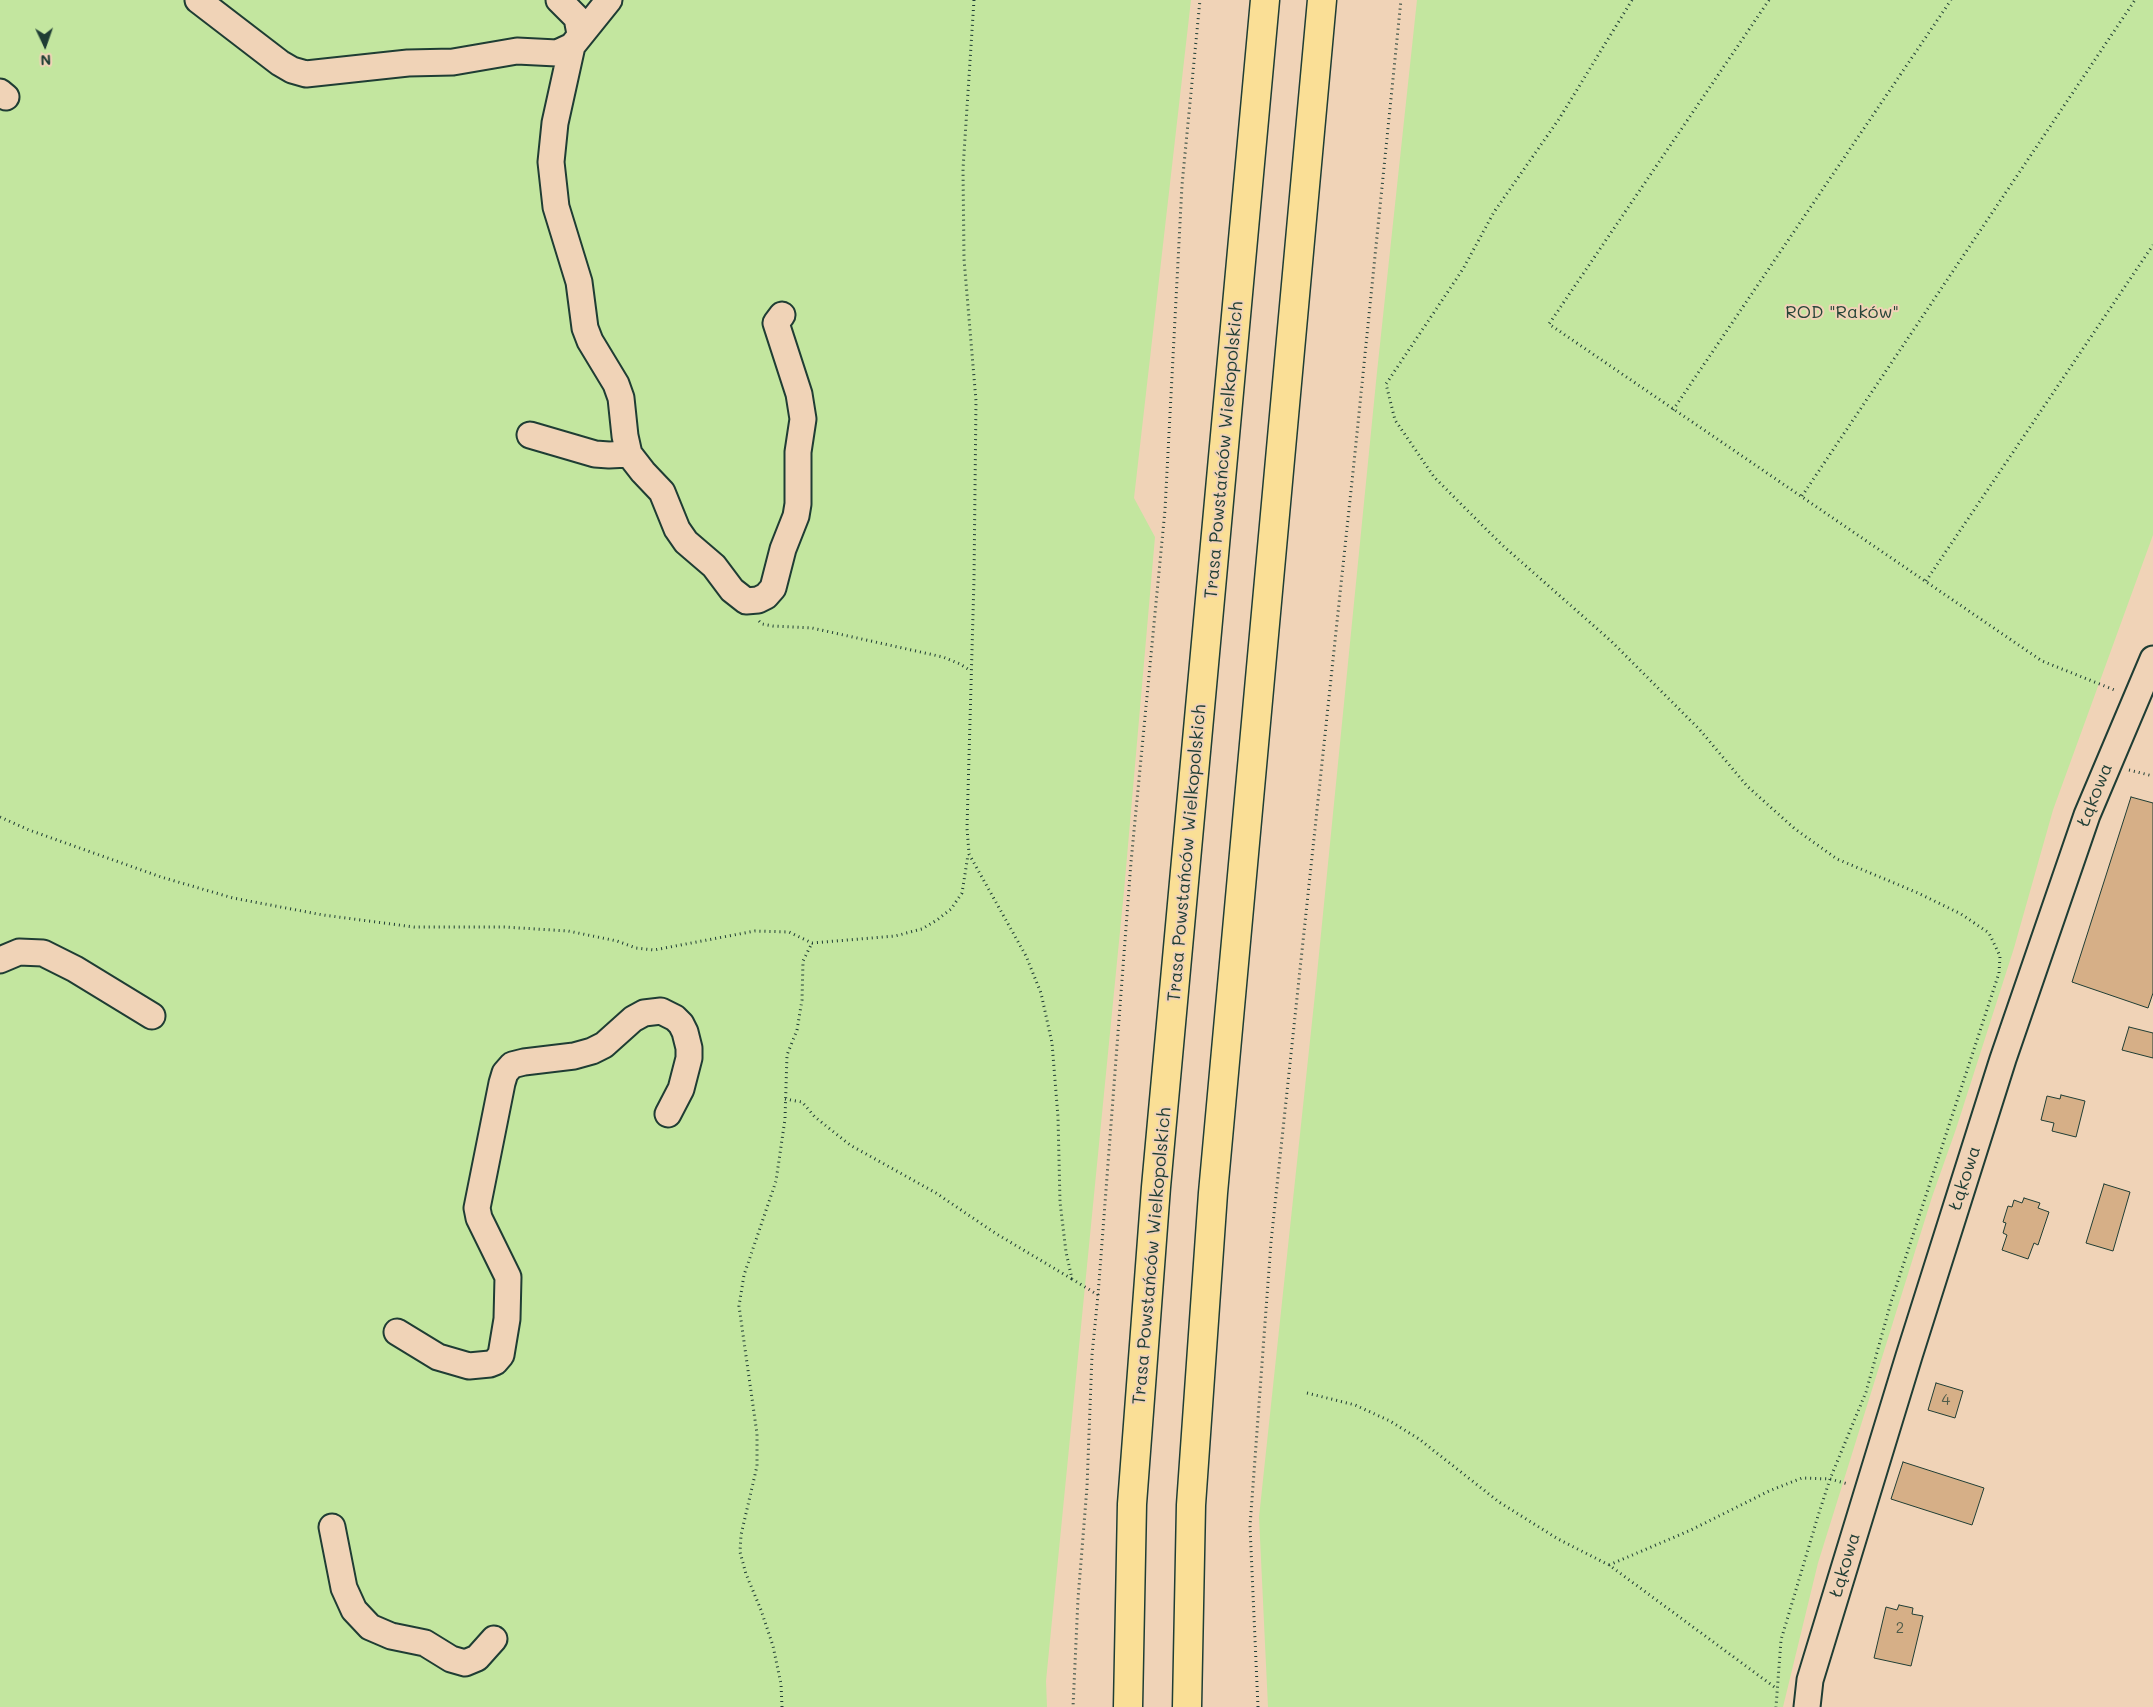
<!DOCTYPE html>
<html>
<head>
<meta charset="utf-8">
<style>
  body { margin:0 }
  #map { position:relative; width:2153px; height:1707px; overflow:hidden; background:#f0d3b7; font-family:Mali,sans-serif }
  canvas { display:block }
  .north { position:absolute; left:20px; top:20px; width:50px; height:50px; -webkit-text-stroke:4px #f0d3b7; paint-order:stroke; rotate:177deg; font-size:14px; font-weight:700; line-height:20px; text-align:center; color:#1f3d34 }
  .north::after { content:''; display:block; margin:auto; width:18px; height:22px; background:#1f3d34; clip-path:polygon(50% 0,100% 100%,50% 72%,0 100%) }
</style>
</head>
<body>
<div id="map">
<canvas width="2153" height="1707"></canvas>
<div class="north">N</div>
</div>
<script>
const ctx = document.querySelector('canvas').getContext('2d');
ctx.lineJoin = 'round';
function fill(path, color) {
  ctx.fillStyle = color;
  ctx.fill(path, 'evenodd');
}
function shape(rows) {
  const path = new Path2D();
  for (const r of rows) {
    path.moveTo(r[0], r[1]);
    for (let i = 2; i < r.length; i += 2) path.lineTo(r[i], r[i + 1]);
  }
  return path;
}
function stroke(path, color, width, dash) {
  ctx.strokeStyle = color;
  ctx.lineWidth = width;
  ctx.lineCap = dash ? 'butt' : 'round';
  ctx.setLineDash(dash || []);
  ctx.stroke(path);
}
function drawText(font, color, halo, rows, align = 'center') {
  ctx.font = font + ' Mali,sans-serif';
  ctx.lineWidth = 4;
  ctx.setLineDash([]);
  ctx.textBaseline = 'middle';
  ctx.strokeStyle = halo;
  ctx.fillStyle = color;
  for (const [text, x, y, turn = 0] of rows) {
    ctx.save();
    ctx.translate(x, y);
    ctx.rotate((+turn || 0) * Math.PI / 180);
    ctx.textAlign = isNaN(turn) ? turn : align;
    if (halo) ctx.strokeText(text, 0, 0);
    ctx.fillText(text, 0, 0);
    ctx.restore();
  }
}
const green = shape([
  [0,0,1191,0,1134,498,1155,537,1124,891,1046,1681,1047,1707,0,1707],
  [1417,0,2153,0,2153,535,2053,810,2014,948,1956,1129,1932,1197,1818,1563,1783,1707,1268,1707,1259,1517,1315,994,1377,372]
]);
const building = shape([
  [2131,797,2153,803,2153,993,2148,1008,2072,982,2131,797],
  [2129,1027,2153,1033,2153,1058,2122,1050,2129,1027],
  [2061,1095,2085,1101,2076,1137,2052,1131,2054,1123,2041,1120,2047,1096,2060,1099,2061,1095],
  [2104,1184,2130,1192,2113,1251,2086,1243,2104,1184],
  [2024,1198,2040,1203,2038,1208,2049,1212,2038,1245,2034,1243,2028,1259,2002,1250,2007,1235,2003,1233,2006,1223,2003,1222,2008,1206,2012,1207,2014,1200,2022,1203,2024,1198],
  [1936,1383,1963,1391,1955,1418,1928,1410,1936,1383],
  [1903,1462,1984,1488,1972,1525,1891,1499,1903,1462],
  [1899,1605,1913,1608,1912,1614,1923,1616,1911,1666,1874,1658,1886,1607,1897,1610,1899,1605]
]);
const path = shape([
  [974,0,963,169,964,259,976,401,974,579,967,828,969,854,1026,956,1041,993,1052,1043,1058,1117,1060,1202,1066,1252,1072,1279,1098,1295,1092,1355,1087,1487,1078,1599,1073,1707],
  [1632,0,1559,119,1494,212,1463,269,1386,384,1395,420,1434,477,1501,544,1611,641,1700,730,1747,786,1795,829,1837,859,1918,893,1961,914,1989,933,2000,956,1999,973,1891,1302,1866,1392,1830,1479,1818,1516,1781,1640,1776,1707],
  [1769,0,1549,324,2042,661,2117,691],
  [1673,410,1951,0],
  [1802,496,2135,0],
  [1926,581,2153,245],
  [759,621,762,624,773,626,812,628,943,657,960,664,971,671],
  [2129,770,2153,776],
  [0,817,29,830,161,877,233,898,323,915,414,927,504,927,568,931,617,941,636,948,654,950,755,931,789,932,812,943,895,936,922,929,937,920,951,909,962,893,968,855],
  [785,1099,802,1102,815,1117,850,1145,936,1193,995,1233,1072,1279],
  [1098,1295,1131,862,1165,510,1182,185,1200,0],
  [1307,1393,1355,1405,1390,1421,1419,1439,1499,1502,1558,1539,1609,1565,1777,1689],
  [1609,1565,1691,1530,1769,1491,1802,1478,1830,1479,1848,1484],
  [782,1707,781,1684,773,1646,761,1610,746,1574,740,1552,741,1535,757,1466,757,1434,739,1306,744,1275,776,1181,785,1119,787,1055,797,1030,802,1000,803,961,812,943],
  [1258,1707,1250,1526,1271,1242,1355,453,1401,0]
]);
const minor = shape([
  [198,0,280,63,292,70,306,74,408,63,453,62,517,51,557,53,572,46,609,0],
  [559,0,577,18,580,34],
  [572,46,555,123,551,162,556,207,579,282,585,328,590,341,616,384,621,398,625,436,629,454,643,472,662,492,677,529,686,542,714,566,732,590,746,601,758,600,766,596,773,588,783,549,796,516,798,504,798,452,803,419,799,394,776,323,782,315],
  [0,92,6,97],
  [530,435,595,454,609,455,629,454],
  [0,960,19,952,43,953,75,969,152,1016],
  [397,1332,438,1357,469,1366,490,1364,495,1362,501,1355,507,1319,508,1277,479,1218,477,1208,502,1083,505,1073,512,1065,524,1062,574,1056,592,1051,604,1045,633,1019,644,1013,661,1011,675,1018,681,1024,685,1032,689,1048,689,1058,681,1089,668,1114],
  [332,1527,344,1588,354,1610,370,1627,391,1636,425,1643,451,1659,465,1663,477,1658,494,1639],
  [1807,1707,1810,1680,1909,1356,2003,1059,2087,815,2153,659]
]);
const highway = shape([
  [1128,1707,1132,1504,1156,1187,1265,0],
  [1187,1707,1191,1505,1213,1193,1322,0]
]);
const numberNames = [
  ["4",1946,1400],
  ["2",1900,1628]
];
const parkNames = [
  ["ROD \"Raków\"",1842,312]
];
const streetNames = [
  ["Trasa Powstańców Wielkopolskich",1224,450,-85],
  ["Łąkowa",2095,795,-68],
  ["Trasa Powstańców Wielkopolskich",1187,853,-85],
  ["Łąkowa",1965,1178,-72],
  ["Trasa Powstańców Wielkopolskich",1152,1256,-85],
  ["Łąkowa",1845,1565,-73]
];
fill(green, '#c3e69f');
fill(building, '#d6af87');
stroke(building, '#1f3d34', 1);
stroke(minor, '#1f3d34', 29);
stroke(highway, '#1f3d34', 31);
stroke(path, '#1f3d34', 3, [1, 4]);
stroke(minor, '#f0d3b7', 25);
stroke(highway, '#fadf96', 28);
drawText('15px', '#4d5a49', null, numberNames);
drawText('18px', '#274539', '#f0d3b7', parkNames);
drawText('18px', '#1f3d34', '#f0d3b7', streetNames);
</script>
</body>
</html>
